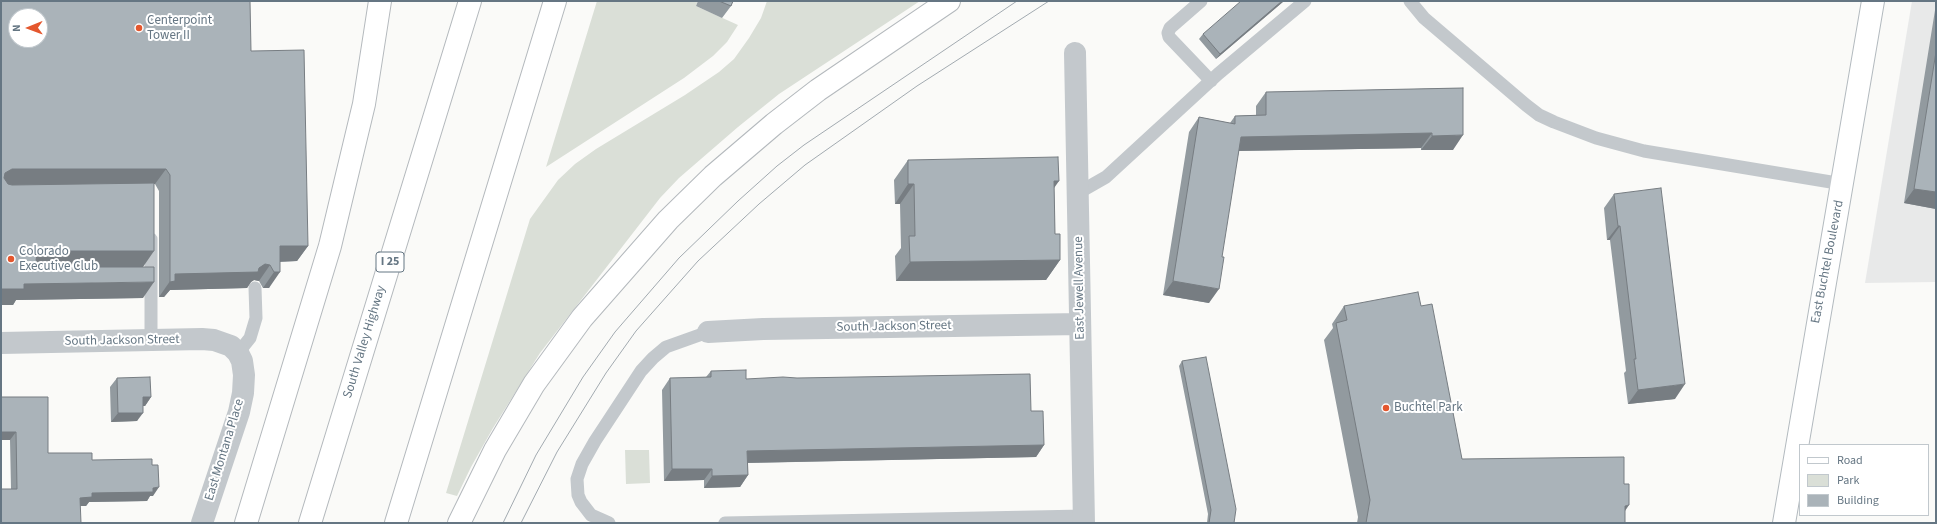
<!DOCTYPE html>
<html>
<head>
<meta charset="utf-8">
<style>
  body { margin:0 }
  #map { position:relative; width:1937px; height:524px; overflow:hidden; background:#fafaf8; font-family:"Source Sans 3",sans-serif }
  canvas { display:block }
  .frame { position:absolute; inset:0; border:2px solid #657683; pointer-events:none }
  .legend { position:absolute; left:1799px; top:444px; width:130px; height:72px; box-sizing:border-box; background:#fff; border:1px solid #c1c8cd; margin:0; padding:5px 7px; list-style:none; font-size:12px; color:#657683 }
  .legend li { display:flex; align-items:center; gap:8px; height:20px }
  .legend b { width:20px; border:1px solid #c1c8cd }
  .north { position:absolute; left:8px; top:8px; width:40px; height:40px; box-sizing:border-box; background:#fff; border:1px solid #c1c8cd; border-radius:50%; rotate:269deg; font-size:11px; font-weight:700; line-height:16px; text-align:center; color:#657683 }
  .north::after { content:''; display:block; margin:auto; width:14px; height:18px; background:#e4572e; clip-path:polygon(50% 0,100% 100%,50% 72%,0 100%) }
</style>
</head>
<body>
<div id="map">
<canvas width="1937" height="524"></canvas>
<div class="frame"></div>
<ul class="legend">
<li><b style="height:5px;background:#fff"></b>Road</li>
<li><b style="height:11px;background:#dadfd7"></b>Park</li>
<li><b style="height:11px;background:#aab3b9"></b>Building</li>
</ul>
<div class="north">N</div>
</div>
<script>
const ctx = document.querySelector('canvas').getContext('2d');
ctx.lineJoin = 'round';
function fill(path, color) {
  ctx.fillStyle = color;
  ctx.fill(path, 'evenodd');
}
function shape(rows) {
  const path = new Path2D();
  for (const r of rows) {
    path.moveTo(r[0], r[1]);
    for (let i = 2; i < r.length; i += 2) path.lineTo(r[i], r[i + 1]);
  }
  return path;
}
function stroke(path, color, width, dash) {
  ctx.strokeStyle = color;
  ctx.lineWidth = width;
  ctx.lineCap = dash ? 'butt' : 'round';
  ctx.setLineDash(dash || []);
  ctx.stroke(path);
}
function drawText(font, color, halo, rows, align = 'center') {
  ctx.font = font + ' "Source Sans 3",sans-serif';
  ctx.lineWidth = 4;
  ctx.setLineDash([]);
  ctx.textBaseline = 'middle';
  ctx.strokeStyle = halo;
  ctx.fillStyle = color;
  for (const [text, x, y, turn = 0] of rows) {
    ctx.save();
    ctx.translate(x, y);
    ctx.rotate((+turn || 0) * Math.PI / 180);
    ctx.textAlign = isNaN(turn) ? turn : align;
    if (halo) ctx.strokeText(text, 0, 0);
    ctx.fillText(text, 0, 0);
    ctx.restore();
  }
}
const built = shape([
  [1912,1,1936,1,1936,282,1865,283]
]);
const green = shape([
  [597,1,698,1,696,6,738,25,727,42,713,56,684,78,546,167],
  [767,1,920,1,779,94,738,127,679,178,660,198,540,353,493,428,471,467,457,496,446,493,530,219,558,180,575,164,596,149,685,95,719,72,734,59,749,38,761,18],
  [625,450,649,450,650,483,626,484]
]);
const service = shape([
  [1201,1,1170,28,1168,33,1169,37,1211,81],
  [1410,1,1424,18,1526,105,1539,115,1554,122,1596,138,1644,151,1843,184],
  [1078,193,1106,177,1218,74,1305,1],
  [140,275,151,275,151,239],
  [151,340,151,275],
  [238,353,250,338,256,318,255,288],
  [609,523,591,515,581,502,578,495,577,479,582,464,595,441,641,371,653,358,666,347,708,332],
  [725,523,1084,516]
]);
const minor = shape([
  [1075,53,1084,523],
  [708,332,763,329,1080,324],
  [1,343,202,339,214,340,231,346,238,353,242,361,244,375,243,393,239,412,202,523]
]);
const secondary = shape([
  [1784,523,1873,1]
]);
const motorway = shape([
  [246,523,330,246,364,104,380,1],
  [310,523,470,1],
  [396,523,555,1],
  [459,523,495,450,534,384,582,318,668,220,713,176,774,124,818,90,949,1]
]);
const tram = shape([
  [503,523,536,455,583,377,615,332,679,258,738,201,777,166,804,145,1017,1],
  [521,523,557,452,606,373,636,331,698,261,759,204,805,165,917,86,1049,1]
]);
const wall = shape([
  [1,1,251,51,308,246,297,261,280,262,269,288,263,288,259,281,254,280,251,282,247,288,170,290,164,297,159,297,159,191,155,184,154,184,143,267,43,267,143,298,16,300,13,305,1,305],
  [698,1,733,1,731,6,722,18,696,6],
  [1284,1,1216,59,1199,39,1203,34],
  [1936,4,1936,209,1904,203],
  [1463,88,1453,150,1421,150,1421,148,1239,151,1209,303,1163,295,1189,132,1199,117,1230,123,1235,116,1256,115,1256,106,1266,92],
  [908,160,1054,188,1055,234,1060,260,1046,280,896,281,895,256,901,248,900,204,895,204,894,180],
  [1614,194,1675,399,1628,404,1624,373,1626,371,1610,240,1607,240,1604,208],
  [1344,306,1421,306,1462,459,1625,512,1625,523,1357,523,1358,517,1324,340,1333,328,1332,324],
  [1182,361,1234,523,1207,523,1208,514,1179,366],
  [711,371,746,379,1031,411,1044,445,1036,457,748,463,748,475,740,487,704,488,704,480,664,481,662,390,670,378,706,377],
  [117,378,151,397,145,406,143,406,137,421,111,422,110,387],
  [1,397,48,453,92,460,153,496,150,496,147,501,89,502,86,506,11,489,10,440]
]);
const shadedWall = shape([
  [1282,1,1284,1,1216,59,1220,54],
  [1432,133,1421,148,1231,151,1241,137],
  [1463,135,1453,150,1421,150,1432,136],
  [12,169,166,169,155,184,1,185,5,173],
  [1054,181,1059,181,1045,201],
  [908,184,914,184,900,204,895,204],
  [1914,189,1936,192,1936,209,1904,203],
  [1618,226,1620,226,1610,240,1607,240],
  [280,246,308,246,297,261,269,262],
  [44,251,154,251,143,267,33,267,37,255],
  [1060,260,1046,280,896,281,910,262],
  [265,264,270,265,259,281,254,280,251,282,247,288,170,290,164,297,159,297,175,274],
  [274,272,280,272,269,288,263,288],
  [1173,281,1219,289,1209,303,1163,295],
  [154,282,143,298,16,300,13,305,1,305,1,289,24,284],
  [1685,384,1675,399,1628,404,1638,390],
  [143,397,151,397,145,406,137,406],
  [118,413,143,413,137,421,111,422],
  [1,432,16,432,10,440,1,440],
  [1044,445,1036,457,739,463,747,451],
  [672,469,712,469,704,480,664,481],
  [748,475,740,487,704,488,712,476],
  [159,487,153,496,150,496,147,501,89,502,86,506,74,506,80,498,92,493],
  [1629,505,1617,523,1625,506]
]);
const building = shape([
  [1,1,250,1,251,51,304,50,308,246,280,246,280,272,274,272,270,265,265,264,259,268,258,272,175,274,175,281,170,282,170,175,166,169,12,169,5,173,4,178,8,184,12,185,154,183,154,251,44,251,37,255,36,260,40,266,44,267,154,267,154,282,24,284,24,289,1,289,1,1],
  [16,16,40,16,40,40,16,40,16,16],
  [719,1,733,1,731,6,719,1],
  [1241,1,1282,1,1220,54,1203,34,1241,1],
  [1936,52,1936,192,1914,189,1936,52],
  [1463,88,1463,135,1432,136,1432,133,1241,137,1222,257,1224,257,1219,289,1173,281,1199,117,1235,124,1235,116,1266,115,1266,92,1463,88],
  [1058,157,1059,181,1054,181,1055,234,1060,234,1060,260,910,262,909,236,915,236,914,184,908,184,908,160,1058,157],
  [1661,188,1685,384,1638,390,1634,359,1636,359,1620,226,1618,226,1614,194,1661,188],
  [1418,292,1421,306,1432,304,1462,459,1624,457,1624,484,1629,484,1629,505,1625,506,1625,523,1366,523,1370,500,1336,323,1347,320,1344,306,1418,292],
  [1206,357,1236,509,1234,523,1209,523,1211,510,1182,361,1206,357],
  [746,370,746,379,783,377,797,378,1030,374,1031,411,1043,411,1044,445,747,451,748,475,712,476,712,469,672,469,670,378,711,377,711,371,746,370],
  [150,377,151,397,143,397,143,413,118,413,117,378,150,377],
  [1,397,48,397,48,453,92,453,92,460,152,459,152,465,158,465,159,487,153,488,153,492,92,493,92,497,80,498,81,523,1,523,1,489,17,489,16,432,1,432,1,397]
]);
const markers = [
  [139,28,4,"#e4572e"],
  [11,259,4,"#e4572e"],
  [1386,408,4,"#e4572e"]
];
const shields = [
  [390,262,28]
];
const shieldNames = [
  ["I 25",390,262]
];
const poiNames = [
  ["Centerpoint",147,21],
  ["Tower II",147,36],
  ["Colorado",19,252],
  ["Executive Club",19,267],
  ["Buchtel Park",1394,408]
];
const streetNames = [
  ["East Buchtel Boulevard",1828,262,-79],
  ["East Jewell Avenue",1080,288,-91],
  ["South Jackson Street",894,327,-1],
  ["South Jackson Street",122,341,-1],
  ["South Valley Highway",365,342,-73],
  ["East Montana Place",225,450,-73]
];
fill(built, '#e8e9e9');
fill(green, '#dadfd7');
stroke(secondary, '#b3babf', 24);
stroke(motorway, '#b4b9bd', 24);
stroke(service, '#c3c8cc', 13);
stroke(minor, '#c3c8cc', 22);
stroke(secondary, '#fff', 22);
stroke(motorway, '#fff', 22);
stroke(tram, '#a2aab0', 1);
fill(wall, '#929a9f');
fill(shadedWall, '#777d82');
fill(building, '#aab3b9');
stroke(building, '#777d82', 1);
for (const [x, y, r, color] of markers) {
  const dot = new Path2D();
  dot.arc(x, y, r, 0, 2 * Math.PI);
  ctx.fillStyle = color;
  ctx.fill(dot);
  stroke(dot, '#fff', 1.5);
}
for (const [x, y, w] of shields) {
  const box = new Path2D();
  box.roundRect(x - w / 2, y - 10, w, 20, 3);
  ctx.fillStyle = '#fff';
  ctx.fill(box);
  stroke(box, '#657683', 1);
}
drawText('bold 12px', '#657683', null, shieldNames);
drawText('13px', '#657683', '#fff', poiNames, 'left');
drawText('13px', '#657683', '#fff', streetNames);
</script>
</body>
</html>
